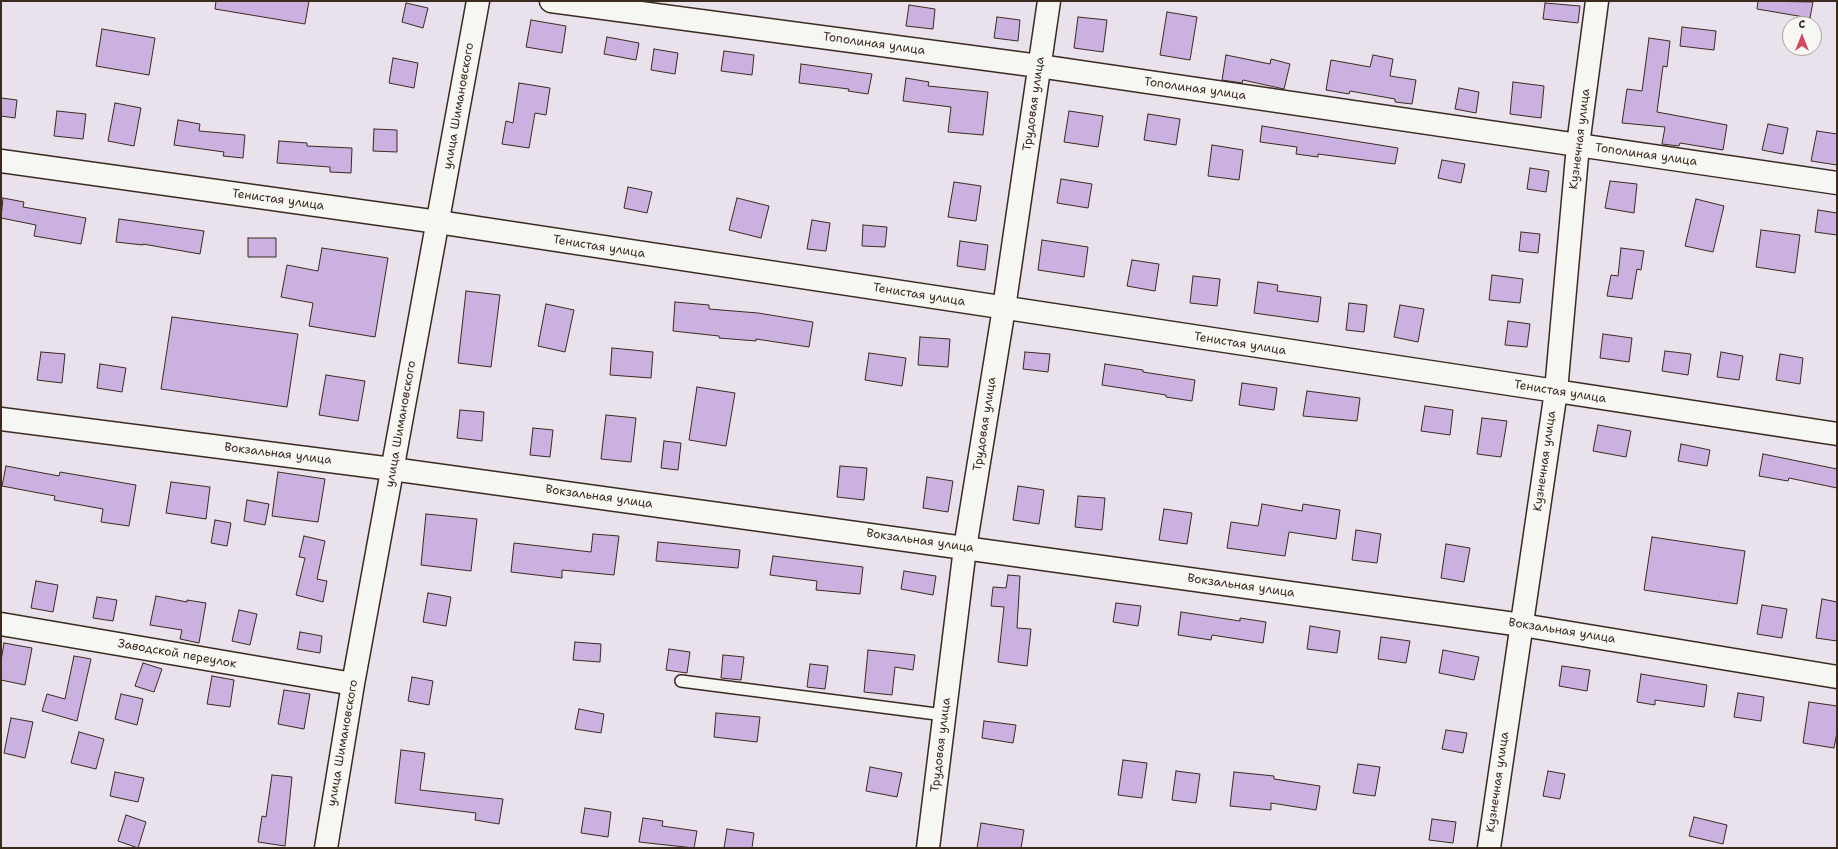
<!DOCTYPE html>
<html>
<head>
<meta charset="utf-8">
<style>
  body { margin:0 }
  #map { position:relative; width:1838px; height:849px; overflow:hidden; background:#e9e1ec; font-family:"Shantell Sans",sans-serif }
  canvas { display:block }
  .frame { position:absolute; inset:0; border:2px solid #3b2a1e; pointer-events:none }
  .north { position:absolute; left:1782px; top:16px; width:40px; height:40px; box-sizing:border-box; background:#f6f6f2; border:1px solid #aba49d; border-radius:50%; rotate:0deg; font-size:11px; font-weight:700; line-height:16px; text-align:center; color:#3b2a1e }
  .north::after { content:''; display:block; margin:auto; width:14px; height:18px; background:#d1495b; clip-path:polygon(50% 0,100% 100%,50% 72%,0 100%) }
</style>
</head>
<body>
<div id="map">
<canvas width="1838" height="849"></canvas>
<div class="frame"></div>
<div class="north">С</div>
</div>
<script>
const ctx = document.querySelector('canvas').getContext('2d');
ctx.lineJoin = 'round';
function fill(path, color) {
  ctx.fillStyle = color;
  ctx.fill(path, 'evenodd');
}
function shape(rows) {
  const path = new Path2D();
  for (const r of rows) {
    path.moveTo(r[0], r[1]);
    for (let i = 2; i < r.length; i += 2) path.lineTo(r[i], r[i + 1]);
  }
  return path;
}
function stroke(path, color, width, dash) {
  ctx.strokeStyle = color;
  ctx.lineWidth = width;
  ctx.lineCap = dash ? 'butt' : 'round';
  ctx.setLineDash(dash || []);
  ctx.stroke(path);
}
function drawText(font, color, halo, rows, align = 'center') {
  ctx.font = font + ' "Shantell Sans",sans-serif';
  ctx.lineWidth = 3.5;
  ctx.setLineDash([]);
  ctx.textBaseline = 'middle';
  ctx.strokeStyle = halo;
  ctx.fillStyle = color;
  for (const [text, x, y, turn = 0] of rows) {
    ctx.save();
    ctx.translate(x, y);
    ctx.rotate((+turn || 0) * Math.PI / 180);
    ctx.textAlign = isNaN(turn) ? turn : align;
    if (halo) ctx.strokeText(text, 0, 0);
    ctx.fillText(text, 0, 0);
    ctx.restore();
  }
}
const building = shape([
  [216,1,309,1,305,24,215,9,216,1],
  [1758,1,1813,2,1810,18,1757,9,1758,1],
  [406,3,428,8,423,28,402,22,406,3],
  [1545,3,1580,6,1578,23,1543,19,1545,3],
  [909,5,935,9,933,29,906,26,909,5],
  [1167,12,1197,17,1190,60,1160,55,1167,12],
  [997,17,1020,20,1018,41,994,38,997,17],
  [1078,17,1107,20,1103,52,1074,48,1078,17],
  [531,20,566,26,562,53,526,47,531,20],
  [1682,27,1716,31,1714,50,1680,46,1682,27],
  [102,29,155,38,149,75,96,66,102,29],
  [607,37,639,43,636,60,604,54,607,37],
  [1649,38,1670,41,1667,67,1663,66,1657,112,1727,125,1723,150,1680,143,1679,146,1662,144,1665,127,1622,123,1627,89,1642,91,1649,38],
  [654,49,678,53,675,74,651,70,654,49],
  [724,51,754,55,752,75,721,71,724,51],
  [1226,55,1270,64,1271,59,1290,64,1284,89,1243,80,1242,83,1222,80,1226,55],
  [1373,55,1393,59,1390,76,1416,80,1412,104,1395,102,1395,99,1350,91,1349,94,1326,90,1331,60,1370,67,1373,55],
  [393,58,418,63,414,88,389,83,393,58],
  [801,64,872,74,868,94,848,91,849,89,799,83,801,64],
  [906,78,929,82,928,86,988,92,983,135,948,132,951,107,903,101,906,78],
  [1513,82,1544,86,1541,118,1510,114,1513,82],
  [519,83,550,88,546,115,535,113,529,148,502,144,506,121,513,123,519,83],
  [1459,88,1479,92,1476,113,1455,109,1459,88],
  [1,98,17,100,15,118,1,116,1,98],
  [115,103,141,108,134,146,108,141,115,103],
  [57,111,86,114,83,139,54,136,57,111],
  [1069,111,1103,116,1098,147,1064,142,1069,111],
  [1148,114,1180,119,1176,145,1144,140,1148,114],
  [178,120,200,124,199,131,245,135,243,158,223,156,224,152,174,145,178,120],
  [1768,124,1788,128,1783,154,1762,150,1768,124],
  [1262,126,1398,148,1395,164,1318,154,1318,157,1296,154,1297,147,1260,142,1262,126],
  [374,129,397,130,397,152,373,151,374,129],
  [1817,131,1837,134,1837,165,1811,161,1817,131],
  [279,141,307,143,307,146,352,148,351,173,330,172,330,167,277,163,279,141],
  [1212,145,1243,150,1239,180,1208,176,1212,145],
  [1442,160,1465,164,1461,183,1438,178,1442,160],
  [1530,168,1549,171,1546,192,1527,189,1530,168],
  [1061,179,1092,184,1088,208,1057,203,1061,179],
  [1610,181,1637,184,1634,213,1605,208,1610,181],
  [954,182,981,186,976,221,948,217,954,182],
  [628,187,652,192,647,213,624,208,628,187],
  [3,198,24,202,23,207,86,218,81,244,34,236,36,225,1,218,3,198],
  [737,198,769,206,761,238,729,230,737,198],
  [1696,199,1724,206,1713,252,1685,246,1696,199],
  [1818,210,1837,213,1837,235,1815,232,1818,210],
  [119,219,204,231,200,254,143,244,143,245,116,242,119,219],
  [812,220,830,223,826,251,807,249,812,220],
  [863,225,887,227,885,247,862,246,863,225],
  [1761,230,1800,235,1795,273,1756,267,1761,230],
  [1521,232,1540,234,1538,253,1519,251,1521,232],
  [248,238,276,238,276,257,248,257,248,238],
  [1042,240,1088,247,1084,277,1038,270,1042,240],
  [960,241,988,245,985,270,957,266,960,241],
  [322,248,388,258,375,337,309,326,313,303,281,297,287,265,318,271,322,248],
  [1621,248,1644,251,1641,270,1637,269,1632,299,1607,296,1611,275,1618,276,1621,248],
  [1132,260,1159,264,1155,291,1127,286,1132,260],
  [1492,275,1523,279,1520,303,1489,300,1492,275],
  [1193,276,1220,279,1217,306,1190,303,1193,276],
  [1258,282,1278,285,1277,291,1321,297,1318,322,1254,313,1258,282],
  [466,291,500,295,491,367,458,363,466,291],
  [675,302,709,305,709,309,758,313,813,322,809,347,756,339,756,341,719,338,719,336,673,331,675,302],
  [1349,303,1367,305,1364,332,1346,330,1349,303],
  [546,304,574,310,565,352,538,346,546,304],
  [1400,305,1424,309,1418,342,1394,337,1400,305],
  [172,317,298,334,287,407,161,389,172,317],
  [1508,321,1530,324,1527,347,1505,345,1508,321],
  [1603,334,1632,338,1629,362,1600,358,1603,334],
  [920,337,950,339,948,367,918,365,920,337],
  [612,348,653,352,651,378,610,375,612,348],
  [1665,351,1691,354,1688,375,1662,371,1665,351],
  [41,352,65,354,62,383,37,380,41,352],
  [1025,352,1050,354,1048,372,1023,369,1025,352],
  [1721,352,1743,356,1739,380,1717,377,1721,352],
  [869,353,906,358,902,386,865,380,869,353],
  [1780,354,1803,358,1800,384,1776,380,1780,354],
  [100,364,126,368,122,392,97,388,100,364],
  [1105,364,1143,370,1143,372,1195,380,1192,401,1166,397,1166,395,1102,385,1105,364],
  [326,375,365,381,358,421,319,415,326,375],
  [1242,383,1277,388,1274,410,1239,405,1242,383],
  [697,387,735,393,726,446,689,440,697,387],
  [1307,391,1360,398,1357,421,1303,416,1307,391],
  [1425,406,1453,410,1450,435,1421,431,1425,406],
  [460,410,484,412,482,441,457,438,460,410],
  [606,415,636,418,631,462,601,459,606,415],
  [1482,418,1507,421,1501,457,1477,454,1482,418],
  [1598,425,1631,431,1626,457,1593,451,1598,425],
  [533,428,553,430,550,457,530,455,533,428],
  [664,441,681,443,678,470,661,468,664,441],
  [1681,444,1710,450,1707,466,1678,461,1681,444],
  [1763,454,1837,469,1837,488,1789,478,1788,481,1759,476,1763,454],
  [6,466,59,476,60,472,136,485,129,526,101,522,103,509,54,500,55,496,2,486,6,466],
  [840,466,867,468,864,500,837,497,840,466],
  [278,472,325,479,318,522,272,516,278,472],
  [927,477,953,481,948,512,923,508,927,477],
  [171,482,210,487,206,519,166,513,171,482],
  [1018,486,1044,490,1039,524,1013,520,1018,486],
  [1078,496,1105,498,1102,530,1075,527,1078,496],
  [247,500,269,504,265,525,244,521,247,500],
  [1262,504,1302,511,1303,504,1340,510,1336,539,1289,532,1285,556,1227,548,1231,522,1258,526,1262,504],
  [1164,509,1192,513,1187,544,1159,540,1164,509],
  [426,514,477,519,471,571,421,565,426,514],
  [215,520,231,523,227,546,211,543,215,520],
  [1356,530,1381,534,1377,563,1352,560,1356,530],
  [593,534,619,536,614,575,562,570,562,578,511,572,514,543,591,552,593,534],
  [304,536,325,541,317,579,327,581,323,602,296,595,305,558,299,557,304,536],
  [1652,537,1745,551,1737,604,1644,590,1652,537],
  [658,542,740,550,738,568,656,561,658,542],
  [1446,544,1470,548,1464,582,1441,578,1446,544],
  [773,556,863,567,860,594,816,590,817,581,770,575,773,556],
  [904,571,936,576,933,595,901,589,904,571],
  [1008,575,1020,576,1017,628,1031,629,1027,666,998,662,1004,607,991,606,993,587,1006,588,1008,575],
  [36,581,58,585,53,612,31,608,36,581],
  [428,593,451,597,446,626,423,622,428,593],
  [156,596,187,602,187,600,206,603,199,643,180,639,182,630,150,625,156,596],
  [97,597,117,600,113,621,93,618,97,597],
  [1822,599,1837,602,1837,641,1816,638,1822,599],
  [1116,603,1141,606,1138,626,1113,622,1116,603],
  [1762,605,1787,609,1782,638,1757,634,1762,605],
  [239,610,257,614,250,645,232,641,239,610],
  [1181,612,1240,621,1240,618,1266,622,1263,643,1212,635,1211,640,1178,635,1181,612],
  [1310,626,1340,631,1337,653,1307,649,1310,626],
  [300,632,322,636,320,653,297,649,300,632],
  [1381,637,1410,641,1406,663,1378,659,1381,637],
  [575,642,601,644,600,662,573,660,575,642],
  [4,643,32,648,25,685,1,680,1,661,4,643],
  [669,649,690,652,687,673,666,670,669,649],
  [868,650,915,655,913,670,895,667,892,695,864,692,868,650],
  [1443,650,1479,657,1474,680,1439,673,1443,650],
  [723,655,744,657,741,680,721,678,723,655],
  [74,656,91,659,77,721,42,711,47,694,65,699,74,656],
  [143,663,162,669,154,692,135,686,143,663],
  [810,664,828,666,825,689,807,687,810,664],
  [1562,666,1590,670,1587,691,1559,686,1562,666],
  [1641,674,1707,685,1704,707,1655,700,1655,705,1637,702,1641,674],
  [212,676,234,680,230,707,207,704,212,676],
  [412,677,433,681,429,705,408,701,412,677],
  [284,690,310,694,304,729,278,724,284,690],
  [1738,693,1764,697,1761,721,1734,717,1738,693],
  [121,694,143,699,137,725,115,719,121,694],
  [1809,702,1837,706,1837,732,1834,748,1803,743,1809,702],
  [579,709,604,714,601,733,575,729,579,709],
  [716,713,760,717,757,742,714,737,716,713],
  [11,718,33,722,25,758,4,753,11,718],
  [984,721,1016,725,1013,743,982,738,984,721],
  [1446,730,1467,733,1463,753,1442,749,1446,730],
  [79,732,104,739,96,769,71,763,79,732],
  [401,750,425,753,420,790,503,799,499,824,475,820,476,813,395,803,401,750],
  [1123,760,1147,763,1142,798,1118,795,1123,760],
  [1358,764,1380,767,1375,796,1353,793,1358,764],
  [870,767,902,773,897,797,866,791,870,767],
  [1176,771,1200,774,1196,803,1172,800,1176,771],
  [1548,771,1565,774,1560,799,1543,796,1548,771],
  [115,772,144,778,138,802,110,796,115,772],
  [1234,772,1274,776,1274,779,1320,786,1316,810,1271,803,1271,810,1230,806,1234,772],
  [272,775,292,777,285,846,258,842,262,816,266,817,272,775],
  [585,808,611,812,608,837,581,833,585,808],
  [126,815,146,822,138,848,118,841,126,815],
  [1694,817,1727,825,1723,844,1689,836,1694,817],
  [643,818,663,821,662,826,697,831,694,848,639,842,643,818],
  [1432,819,1456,822,1453,843,1429,840,1432,819],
  [981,823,1024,830,1021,848,977,848,981,823],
  [727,829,754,833,752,848,724,848,727,829]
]);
const service = shape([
  [681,681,944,715]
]);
const minor = shape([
  [551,1,1039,66,1837,183],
  [1597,1,1578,145,1556,391,1837,434],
  [1,419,392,469,1522,625,1837,677],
  [1,624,353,684],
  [326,848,353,684,478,1],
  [928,848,965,548,1004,308,1049,1]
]);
const tertiary = shape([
  [1,161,438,222,1556,391,1489,848]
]);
const streetNames = [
  ["Тополиная улица",874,44,8],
  ["Тополиная улица",1195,89,8],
  ["Трудовая улица",1034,104,-82],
  ["улица Шимановского",459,106,-80],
  ["Кузнечная улица",1580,139,-83],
  ["Тополиная улица",1646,155,8],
  ["Тенистая улица",278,200,8],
  ["Тенистая улица",599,247,9],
  ["Тенистая улица",919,295,9],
  ["Тенистая улица",1240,344,9],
  ["Тенистая улица",1560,392,9],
  ["улица Шимановского",401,424,-80],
  ["Трудовая улица",985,424,-81],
  ["Вокзальная улица",278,454,7],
  ["Кузнечная улица",1545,461,-82],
  ["Вокзальная улица",599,497,8],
  ["Вокзальная улица",920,541,8],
  ["Вокзальная улица",1241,586,8],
  ["Вокзальная улица",1562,631,9],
  ["Заводской переулок",177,654,10],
  ["улица Шимановского",343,743,-80],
  ["Трудовая улица",941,745,-83],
  ["Кузнечная улица",1498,782,-82]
];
fill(building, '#cbb1df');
stroke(building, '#3b2a1e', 1);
stroke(service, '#3b2a1e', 14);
stroke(minor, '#3b2a1e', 25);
stroke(tertiary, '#3b2a1e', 25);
stroke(service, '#f6f6f2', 11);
stroke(minor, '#f6f6f2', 22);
stroke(tertiary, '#f6f6f2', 22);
drawText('12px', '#3b2a1e', '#f6f6f2', streetNames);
</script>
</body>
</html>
